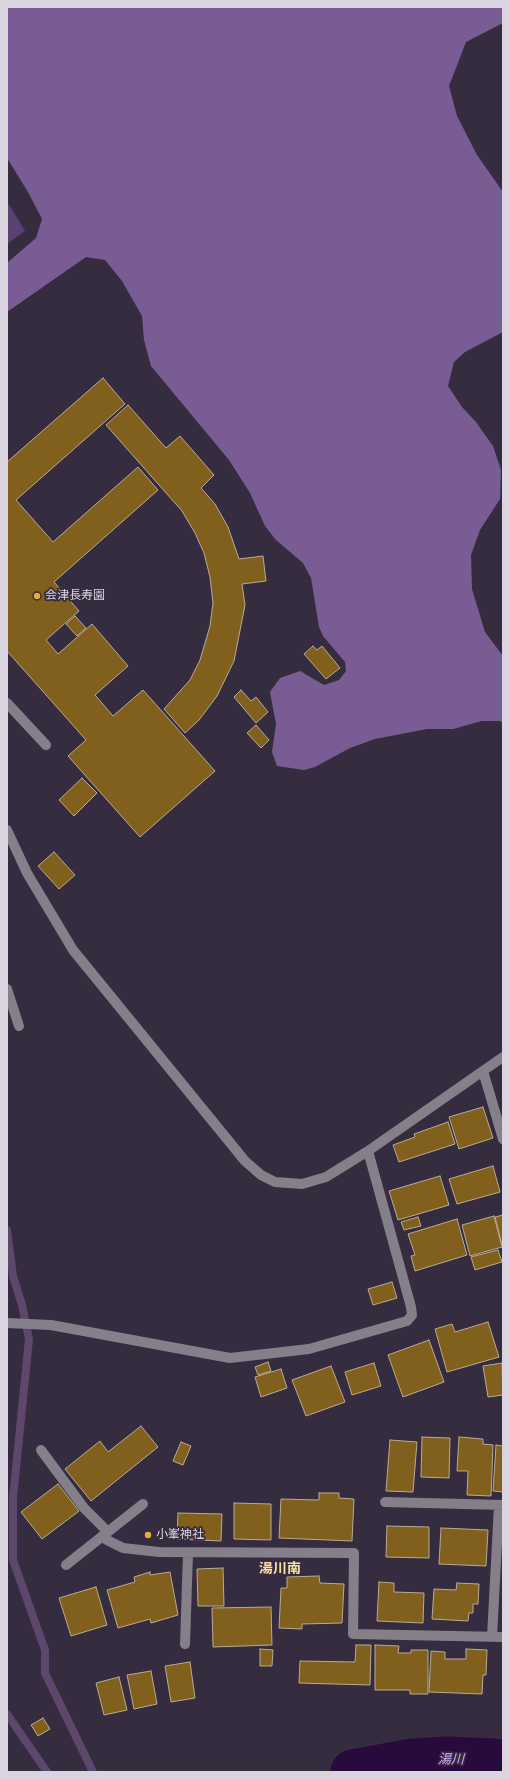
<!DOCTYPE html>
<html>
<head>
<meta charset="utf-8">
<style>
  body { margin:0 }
  #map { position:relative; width:510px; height:1779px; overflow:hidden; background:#362c3f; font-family:"DejaVu Sans",sans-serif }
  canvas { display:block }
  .frame { position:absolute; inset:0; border:8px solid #dad4e0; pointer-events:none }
</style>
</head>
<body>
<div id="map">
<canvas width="510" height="1779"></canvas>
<div class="frame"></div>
</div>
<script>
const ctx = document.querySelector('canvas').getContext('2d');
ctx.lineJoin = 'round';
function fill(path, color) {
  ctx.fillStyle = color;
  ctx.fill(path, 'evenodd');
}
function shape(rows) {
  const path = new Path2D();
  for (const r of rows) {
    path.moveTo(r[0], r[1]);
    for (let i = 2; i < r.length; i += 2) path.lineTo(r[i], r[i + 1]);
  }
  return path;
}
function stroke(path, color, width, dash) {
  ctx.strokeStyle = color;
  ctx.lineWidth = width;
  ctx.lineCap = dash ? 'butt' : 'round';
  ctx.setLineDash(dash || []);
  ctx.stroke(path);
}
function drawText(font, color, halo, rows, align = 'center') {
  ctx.font = font + ' "DejaVu Sans","Noto Sans JP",sans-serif';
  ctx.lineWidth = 3.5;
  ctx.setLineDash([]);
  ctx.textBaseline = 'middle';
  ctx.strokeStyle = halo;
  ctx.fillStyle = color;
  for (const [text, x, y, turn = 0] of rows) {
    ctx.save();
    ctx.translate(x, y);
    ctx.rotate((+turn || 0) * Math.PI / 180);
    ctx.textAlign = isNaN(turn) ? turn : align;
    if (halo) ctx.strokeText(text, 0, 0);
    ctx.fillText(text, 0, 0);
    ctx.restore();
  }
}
const green = shape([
  [7,201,25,231,7,244]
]);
const forest = shape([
  [7,7,503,7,503,23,466,42,449,86,457,116,477,155,503,192,503,332,465,352,454,362,448,386,462,407,476,422,493,446,501,470,500,499,480,530,471,555,472,589,485,632,503,656,503,723,500,721,482,721,453,729,427,729,375,739,350,748,315,767,304,770,277,766,272,752,276,724,270,692,280,678,300,671,324,685,339,680,346,671,345,662,323,636,319,627,311,578,303,563,276,540,265,526,250,493,229,460,151,366,144,340,142,316,122,281,105,260,86,257,7,312,7,263,36,238,42,219,28,192,7,158]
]);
const stream = shape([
  [7,1230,13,1276,22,1305,29,1339,13,1498,13,1560,45,1650,45,1673,93,1772],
  [7,1714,47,1772]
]);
const river = shape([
  [353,1772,413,1761,447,1759,494,1761,503,1763]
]);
const building = shape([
  [103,378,125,404,16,500,53,542,138,467,158,490,54,582,79,611,46,640,58,654,92,624,128,666,95,695,113,716,143,690,215,771,140,837,68,756,86,740,7,651,7,462,103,378],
  [128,405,166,448,180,436,214,475,201,488,215,504,228,527,239,559,263,556,266,581,242,584,245,605,234,661,217,696,199,720,185,733,164,709,190,680,200,660,210,626,213,603,210,577,204,553,195,533,182,511,106,425,128,405],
  [75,616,86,628,77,636,66,624,75,616],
  [313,646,317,650,322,646,340,668,326,679,304,654,313,646],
  [241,690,251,701,256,697,268,712,256,723,234,697,241,690],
  [256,725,269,740,261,748,247,733,256,725],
  [82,778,97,793,74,816,59,800,82,778],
  [54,852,75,875,59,889,38,866,54,852],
  [483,1107,493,1138,459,1149,449,1117,483,1107],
  [448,1122,455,1144,399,1162,393,1145,415,1137,414,1134,448,1122],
  [493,1166,500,1192,457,1204,449,1179,493,1166],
  [440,1176,449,1205,398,1220,389,1191,440,1176],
  [503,1215,503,1244,502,1245,495,1217,503,1215],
  [494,1216,502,1247,470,1256,462,1225,494,1216],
  [418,1217,421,1226,404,1230,401,1222,418,1217],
  [457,1219,467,1255,415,1271,411,1256,415,1255,408,1234,457,1219],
  [498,1250,502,1262,475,1270,471,1257,498,1250],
  [392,1282,397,1298,373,1305,368,1289,392,1282],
  [488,1322,499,1357,447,1372,435,1329,452,1324,455,1332,488,1322],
  [429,1340,444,1382,403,1397,388,1355,429,1340],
  [268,1362,271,1371,258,1375,255,1367,268,1362],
  [374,1363,381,1386,352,1395,345,1372,374,1363],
  [502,1363,503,1395,488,1397,483,1366,502,1363],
  [331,1366,345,1402,306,1416,292,1380,331,1366],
  [281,1369,287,1388,261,1397,255,1377,281,1369],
  [141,1426,158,1447,91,1501,65,1469,100,1441,108,1452,141,1426],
  [422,1437,450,1438,449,1478,421,1477,422,1437],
  [459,1437,483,1439,483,1444,493,1445,491,1496,467,1495,468,1471,457,1471,459,1437],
  [390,1440,417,1442,413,1492,386,1491,390,1440],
  [181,1442,191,1446,183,1465,173,1461,181,1442],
  [496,1445,503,1446,503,1492,493,1491,496,1445],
  [58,1484,79,1511,42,1539,21,1512,58,1484],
  [319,1493,339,1493,339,1498,354,1499,352,1541,279,1538,281,1499,319,1500,319,1493],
  [234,1503,271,1504,271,1540,234,1539,234,1503],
  [178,1513,222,1514,221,1541,177,1539,178,1513],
  [387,1526,429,1527,429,1558,386,1557,387,1526],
  [441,1528,488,1530,486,1566,439,1564,441,1528],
  [223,1568,224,1606,198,1606,197,1569,223,1568],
  [150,1572,150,1575,170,1572,178,1615,151,1623,150,1619,118,1628,107,1590,135,1582,134,1577,150,1572],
  [319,1576,320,1583,344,1584,342,1623,302,1624,302,1629,279,1628,281,1588,287,1588,287,1577,319,1576],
  [379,1582,394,1583,394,1592,424,1593,423,1623,377,1621,379,1582],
  [457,1583,479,1584,478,1604,473,1604,473,1613,469,1613,468,1621,432,1619,434,1589,456,1590,457,1583],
  [96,1587,107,1625,71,1636,59,1598,96,1587],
  [271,1607,272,1645,213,1647,212,1608,271,1607],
  [356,1645,371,1645,370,1685,299,1683,300,1661,355,1662,356,1645],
  [375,1645,399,1646,398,1653,411,1653,411,1650,428,1650,428,1694,410,1694,410,1690,375,1690,375,1645],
  [260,1649,273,1650,272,1666,260,1666,260,1649],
  [466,1649,487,1650,486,1675,483,1675,482,1694,429,1692,431,1651,445,1652,445,1659,466,1659,466,1649],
  [190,1662,195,1698,171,1702,165,1666,190,1662],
  [151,1671,157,1704,134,1709,127,1675,151,1671],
  [119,1677,127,1710,104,1715,96,1683,119,1677],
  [43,1718,50,1729,38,1736,31,1725,43,1718]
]);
const minor = shape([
  [7,703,46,745],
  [7,830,27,873,73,950,245,1161,261,1175,275,1182,302,1184,326,1177,368,1151,503,1057],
  [7,989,19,1026],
  [483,1071,503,1139],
  [7,1323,51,1325,230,1358,309,1349,407,1321,412,1315,411,1307,368,1151],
  [41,1450,84,1508,107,1531],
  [385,1502,503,1505],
  [102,1536,107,1540,123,1548,159,1552,354,1553,353,1634,503,1637],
  [66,1565,143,1504],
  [492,1637,499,1505],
  [185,1644,188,1553]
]);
const markers = [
  [37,596,4,"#e5ad35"],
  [148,1535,4,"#e5ad35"]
];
const poiNames = [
  ["会津長寿園",45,596],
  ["小峯神社",156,1535]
];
const waterNames = [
  ["湯川",451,1760,1]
];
const quarterNames = [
  ["湯川南",280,1569]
];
fill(green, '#5b4171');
fill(forest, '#7a5c95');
stroke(stream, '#5d476d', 8);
stroke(river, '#280a3c', 45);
fill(building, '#80601c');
stroke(building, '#b9ac95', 1);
stroke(minor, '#847f89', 10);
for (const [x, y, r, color] of markers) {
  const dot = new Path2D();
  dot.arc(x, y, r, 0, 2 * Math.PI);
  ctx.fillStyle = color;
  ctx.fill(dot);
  stroke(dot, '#362c3f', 1.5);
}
drawText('12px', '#dad4e0', '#362c3f', poiNames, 'left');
drawText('italic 13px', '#d6abfe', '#362c3f', waterNames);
drawText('bold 14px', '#fcdda4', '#362c3f', quarterNames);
</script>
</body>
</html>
